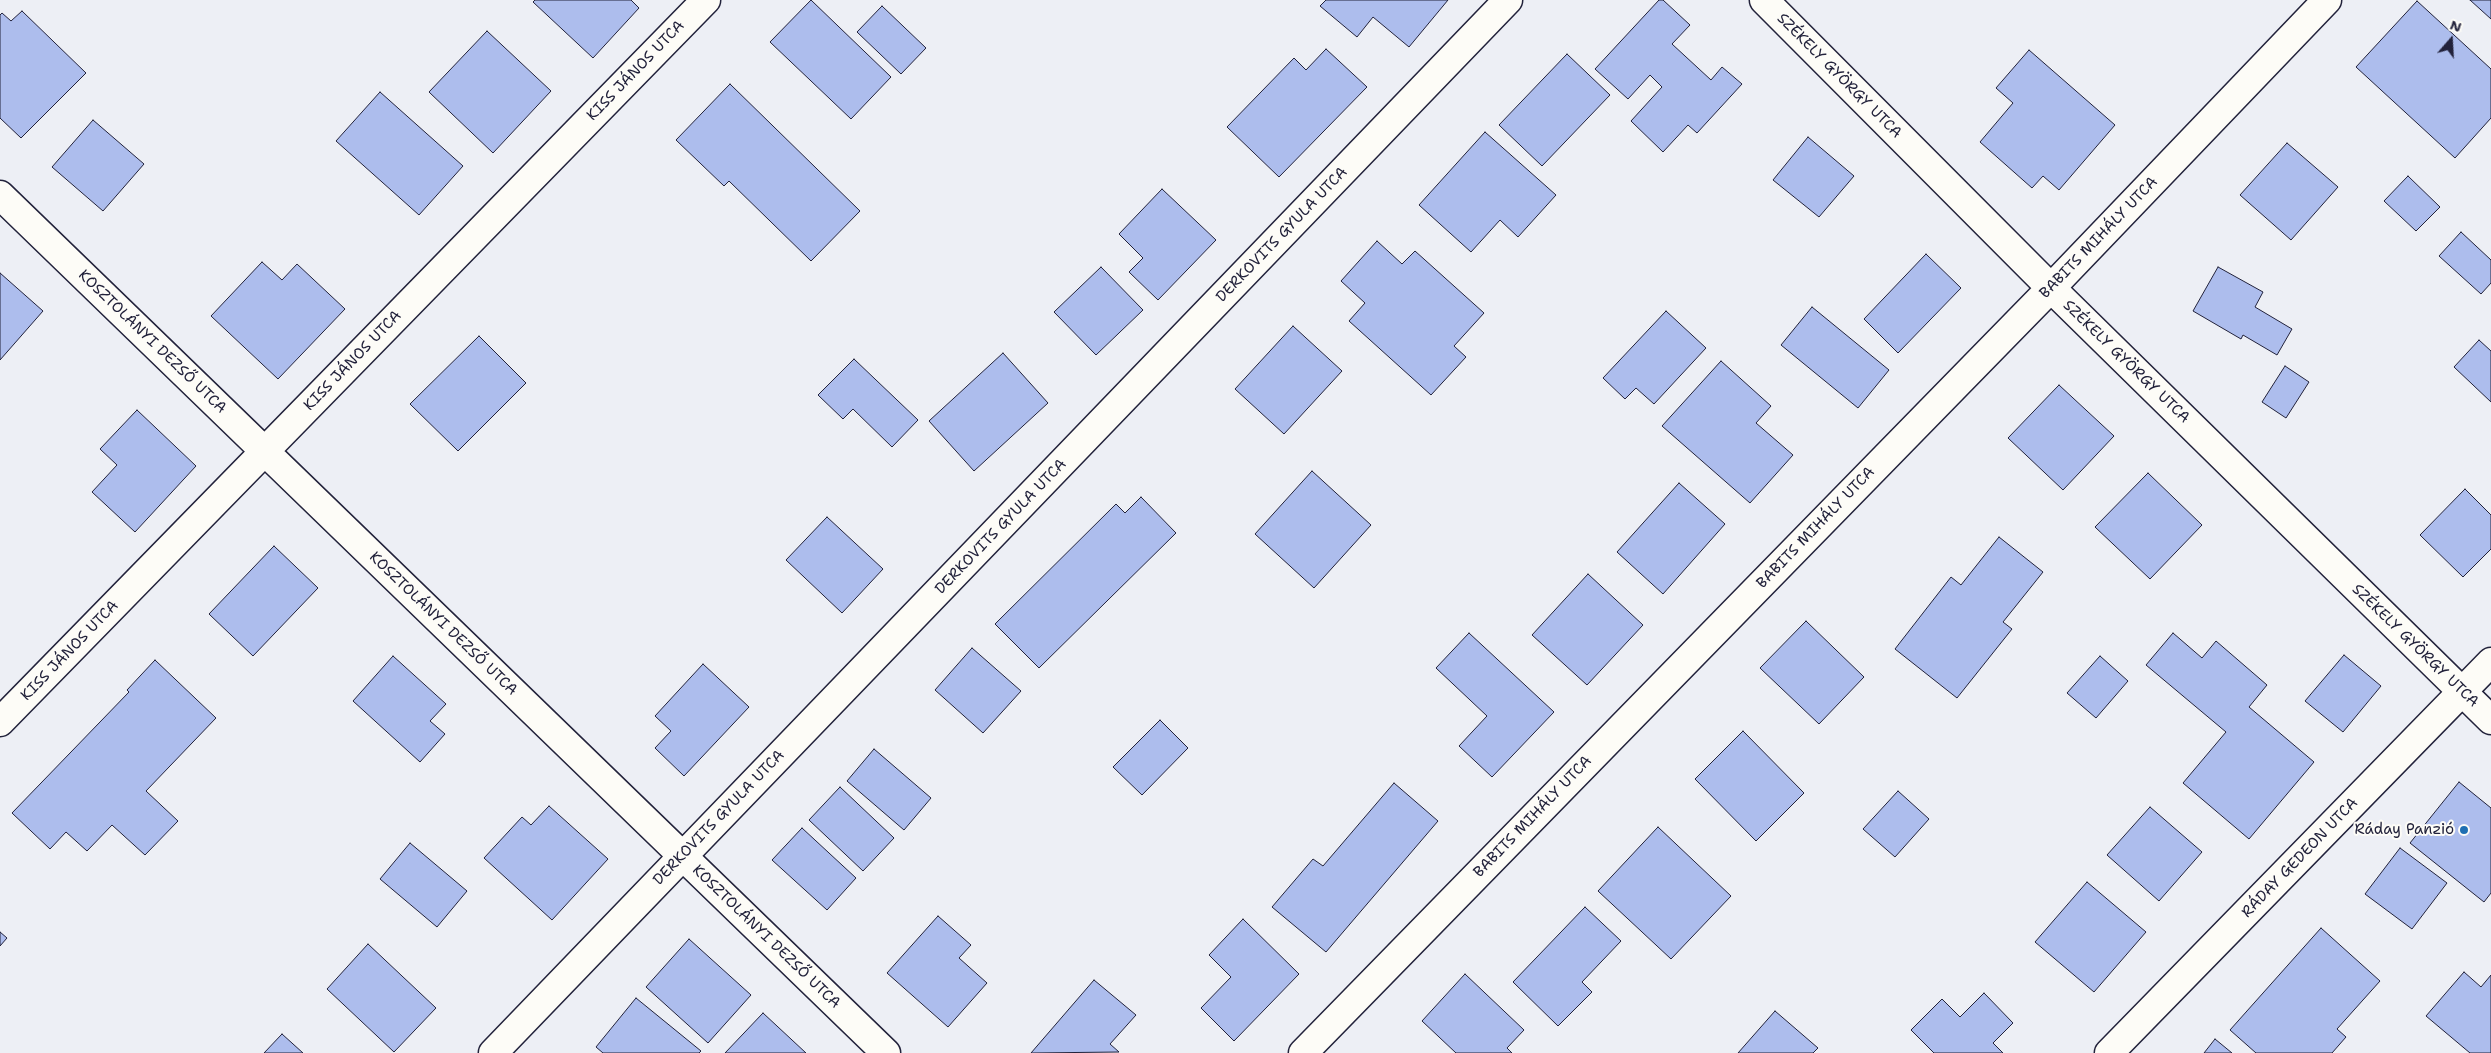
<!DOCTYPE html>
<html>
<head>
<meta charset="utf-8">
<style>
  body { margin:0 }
  #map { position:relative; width:2491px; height:1053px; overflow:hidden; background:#edeff5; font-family:"Shantell Sans",sans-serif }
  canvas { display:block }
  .north { position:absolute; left:2426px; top:15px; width:50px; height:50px; -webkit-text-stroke:4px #fdfcf7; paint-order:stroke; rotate:19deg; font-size:14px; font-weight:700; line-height:20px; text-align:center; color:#22223b }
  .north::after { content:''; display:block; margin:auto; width:18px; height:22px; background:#22223b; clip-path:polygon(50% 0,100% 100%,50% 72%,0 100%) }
</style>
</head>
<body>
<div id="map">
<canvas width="2491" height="1053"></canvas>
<div class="north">N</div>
</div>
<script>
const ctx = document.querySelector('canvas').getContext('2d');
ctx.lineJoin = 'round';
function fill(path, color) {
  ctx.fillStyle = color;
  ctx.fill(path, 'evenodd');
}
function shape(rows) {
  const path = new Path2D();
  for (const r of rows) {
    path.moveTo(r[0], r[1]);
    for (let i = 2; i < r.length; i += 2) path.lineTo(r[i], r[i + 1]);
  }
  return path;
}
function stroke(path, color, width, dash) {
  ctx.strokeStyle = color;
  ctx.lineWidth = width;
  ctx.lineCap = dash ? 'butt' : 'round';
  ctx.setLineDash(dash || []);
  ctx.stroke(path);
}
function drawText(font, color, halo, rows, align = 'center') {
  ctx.font = font + ' "Shantell Sans",sans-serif';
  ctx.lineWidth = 4;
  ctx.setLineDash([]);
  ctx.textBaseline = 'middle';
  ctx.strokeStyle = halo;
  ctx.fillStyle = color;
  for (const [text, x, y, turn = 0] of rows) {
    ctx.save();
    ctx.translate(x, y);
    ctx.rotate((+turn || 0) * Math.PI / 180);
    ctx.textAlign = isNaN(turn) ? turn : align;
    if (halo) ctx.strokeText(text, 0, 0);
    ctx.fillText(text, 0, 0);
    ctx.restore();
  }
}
const building = shape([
  [535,0,631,0,639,8,593,58,533,2,535,0],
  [811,0,891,77,851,119,770,42,811,0],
  [1326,0,1448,0,1409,47,1373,17,1357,37,1320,6,1326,0],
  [1659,0,1663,0,1690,25,1672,44,1711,80,1722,67,1742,84,1697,133,1688,125,1663,152,1631,121,1662,87,1650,75,1628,99,1595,69,1659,0],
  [2470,0,2491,0,2491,19,2470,0],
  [2417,1,2491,69,2491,118,2455,158,2356,67,2417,1],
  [882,6,926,48,901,74,857,32,882,6],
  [22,11,86,73,21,138,0,118,0,15,2,13,11,21,22,11],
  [487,31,551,91,493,153,429,92,487,31],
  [1326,49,1367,87,1279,177,1227,127,1294,58,1306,70,1326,49],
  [2029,50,2115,125,2059,190,2043,176,2032,188,1980,142,2013,103,1996,88,2029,50],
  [1567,54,1610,95,1542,166,1499,125,1567,54],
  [730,84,860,211,811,261,729,181,724,186,676,140,730,84],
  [380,92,463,166,419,215,336,141,380,92],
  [93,120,144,164,103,211,52,167,93,120],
  [1485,132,1556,195,1518,237,1500,220,1471,252,1419,205,1485,132],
  [1808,137,1854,176,1819,217,1773,180,1808,137],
  [2287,143,2338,187,2291,240,2240,195,2287,143],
  [2408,176,2440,207,2416,231,2384,201,2408,176],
  [1162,189,1216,240,1158,300,1129,272,1143,258,1119,234,1162,189],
  [2461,232,2491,260,2491,283,2481,294,2439,256,2461,232],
  [1377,241,1402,264,1415,251,1484,313,1454,346,1466,357,1431,395,1349,321,1365,303,1341,281,1377,241],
  [1926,254,1961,288,1898,353,1864,319,1926,254],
  [262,262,282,280,297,264,345,309,278,379,211,316,262,262],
  [1101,267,1143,310,1096,355,1054,312,1101,267],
  [2218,267,2263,292,2255,307,2292,329,2277,355,2243,335,2241,339,2193,311,2218,267],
  [0,273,43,311,0,360,0,273],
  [1812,307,1889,370,1858,408,1781,345,1812,307],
  [1666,311,1706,348,1654,404,1636,388,1625,399,1603,378,1666,311],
  [1293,326,1342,371,1284,434,1235,389,1293,326],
  [479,336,526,383,458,451,410,404,479,336],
  [2479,340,2491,351,2491,402,2454,367,2479,340],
  [1003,353,1048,403,974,471,929,421,1003,353],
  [854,359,918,420,892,447,853,409,843,419,818,395,854,359],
  [1721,361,1771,406,1756,423,1793,455,1750,503,1662,426,1721,361],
  [2285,366,2309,382,2286,418,2262,402,2285,366],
  [2059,385,2114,436,2063,490,2008,438,2059,385],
  [137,410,196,466,135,532,92,492,117,465,100,449,137,410],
  [1312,471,1371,525,1314,588,1255,534,1312,471],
  [2148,473,2202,525,2150,579,2095,527,2148,473],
  [1679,483,1725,524,1663,594,1617,552,1679,483],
  [2465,489,2491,515,2491,549,2463,577,2420,535,2465,489],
  [1141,497,1176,533,1039,668,995,624,1116,504,1125,513,1141,497],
  [827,517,883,569,842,613,786,560,827,517],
  [1999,537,2043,572,2003,622,2012,629,1957,698,1895,649,1951,577,1961,585,1999,537],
  [274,546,318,588,253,656,209,614,274,546],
  [1588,574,1643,625,1587,685,1532,635,1588,574],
  [1806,621,1864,677,1819,724,1760,668,1806,621],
  [1469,633,1554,712,1492,777,1459,746,1487,716,1436,668,1469,633],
  [2173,633,2202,658,2216,641,2267,685,2249,707,2314,762,2249,839,2183,783,2226,732,2146,665,2173,633],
  [972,648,1021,691,983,733,935,690,972,648],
  [2344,655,2381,686,2343,732,2305,701,2344,655],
  [393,656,446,704,430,721,445,734,420,762,353,701,393,656],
  [2100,656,2128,681,2096,718,2067,693,2100,656],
  [155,660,216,718,146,791,178,821,145,855,112,825,87,851,66,832,50,849,12,813,129,692,127,690,155,660],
  [703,664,749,707,684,776,655,748,671,731,655,716,703,664],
  [1160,720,1188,748,1142,795,1113,767,1160,720],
  [1743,731,1804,793,1756,841,1695,779,1743,731],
  [874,749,931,798,904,830,847,781,874,749],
  [2459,782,2491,808,2491,893,2484,902,2410,843,2459,782],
  [1394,783,1438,821,1326,952,1272,907,1313,859,1323,866,1394,783],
  [840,787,894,838,863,871,809,820,840,787],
  [1898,791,1929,819,1895,857,1863,829,1898,791],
  [549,806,608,859,552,920,484,858,522,817,531,825,549,806],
  [2150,807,2202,852,2159,901,2107,855,2150,807],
  [1658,827,1731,896,1671,959,1598,891,1658,827],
  [802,828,856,878,827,910,772,860,802,828],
  [410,843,467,891,437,927,380,879,410,843],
  [2400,848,2447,883,2412,929,2365,894,2400,848],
  [2087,882,2146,932,2094,992,2035,942,2087,882],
  [1585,907,1621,941,1582,982,1592,992,1558,1026,1513,982,1585,907],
  [938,916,971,945,959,958,987,983,948,1027,887,973,938,916],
  [1243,919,1299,974,1234,1041,1201,1008,1231,977,1209,955,1243,919],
  [2321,928,2380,981,2337,1029,2346,1037,2332,1053,2256,1053,2230,1030,2321,928],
  [0,932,7,938,0,946,0,932],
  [689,939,751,995,708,1043,646,987,689,939],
  [368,944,436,1008,394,1052,327,989,368,944],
  [2464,972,2481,987,2491,975,2491,1053,2470,1053,2426,1016,2464,972],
  [1465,974,1524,1030,1507,1048,1512,1053,1456,1053,1422,1021,1465,974],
  [1094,980,1136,1015,1110,1044,1119,1052,1031,1053,1094,980],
  [1984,993,2013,1023,1993,1043,2003,1053,1934,1053,1911,1030,1942,999,1960,1017,1984,993],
  [636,998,701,1051,699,1053,603,1053,596,1047,636,998],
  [1775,1011,1818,1048,1813,1053,1738,1053,1775,1011],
  [763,1013,806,1053,725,1053,763,1013],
  [282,1034,303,1053,264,1053,282,1034],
  [2215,1039,2232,1053,2204,1053,2215,1039]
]);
const street = shape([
  [1764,0,2051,288,2491,720],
  [0,195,886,1053],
  [0,722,706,0],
  [493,1053,1508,0],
  [1303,1053,2051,288,2327,0]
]);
const secondary = shape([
  [2109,1053,2491,662]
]);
const markers = [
  [2464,830,5,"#1f6fb2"]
];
const streetNames = [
  ["KISS JÁNOS UTCA",636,71,-46],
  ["SZÉKELY GYÖRGY UTCA",1839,76,45],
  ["DERKOVITS GYULA UTCA",1282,235,-46],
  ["BABITS MIHÁLY UTCA",2099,238,-46],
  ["KOSZTOLÁNYI DEZSŐ UTCA",152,342,44],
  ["KISS JÁNOS UTCA",353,361,-46],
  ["SZÉKELY GYÖRGY UTCA",2126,362,44],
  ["DERKOVITS GYULA UTCA",1001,527,-46],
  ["BABITS MIHÁLY UTCA",1816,528,-46],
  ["KOSZTOLÁNYI DEZSŐ UTCA",443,624,44],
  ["SZÉKELY GYÖRGY UTCA",2415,646,44],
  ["KISS JÁNOS UTCA",70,651,-46],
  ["BABITS MIHÁLY UTCA",1533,817,-46],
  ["DERKOVITS GYULA UTCA",719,818,-46],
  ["RÁDAY GEDEON UTCA",2300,858,-46],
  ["KOSZTOLÁNYI DEZSŐ UTCA",766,937,44]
];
const poiNames = [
  ["Ráday Panzió",2454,830]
];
fill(building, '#adbded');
stroke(building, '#22223b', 1);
stroke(street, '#22223b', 31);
stroke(secondary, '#22223b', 31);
stroke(street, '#fdfcf7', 28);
stroke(secondary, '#fdfcf7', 28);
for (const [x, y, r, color] of markers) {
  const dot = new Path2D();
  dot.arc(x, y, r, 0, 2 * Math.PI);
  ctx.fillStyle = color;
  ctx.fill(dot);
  stroke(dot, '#fdfcf7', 2);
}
drawText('15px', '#22223b', '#fdfcf7', streetNames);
drawText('15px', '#22223b', '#fdfcf7', poiNames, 'right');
</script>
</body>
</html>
